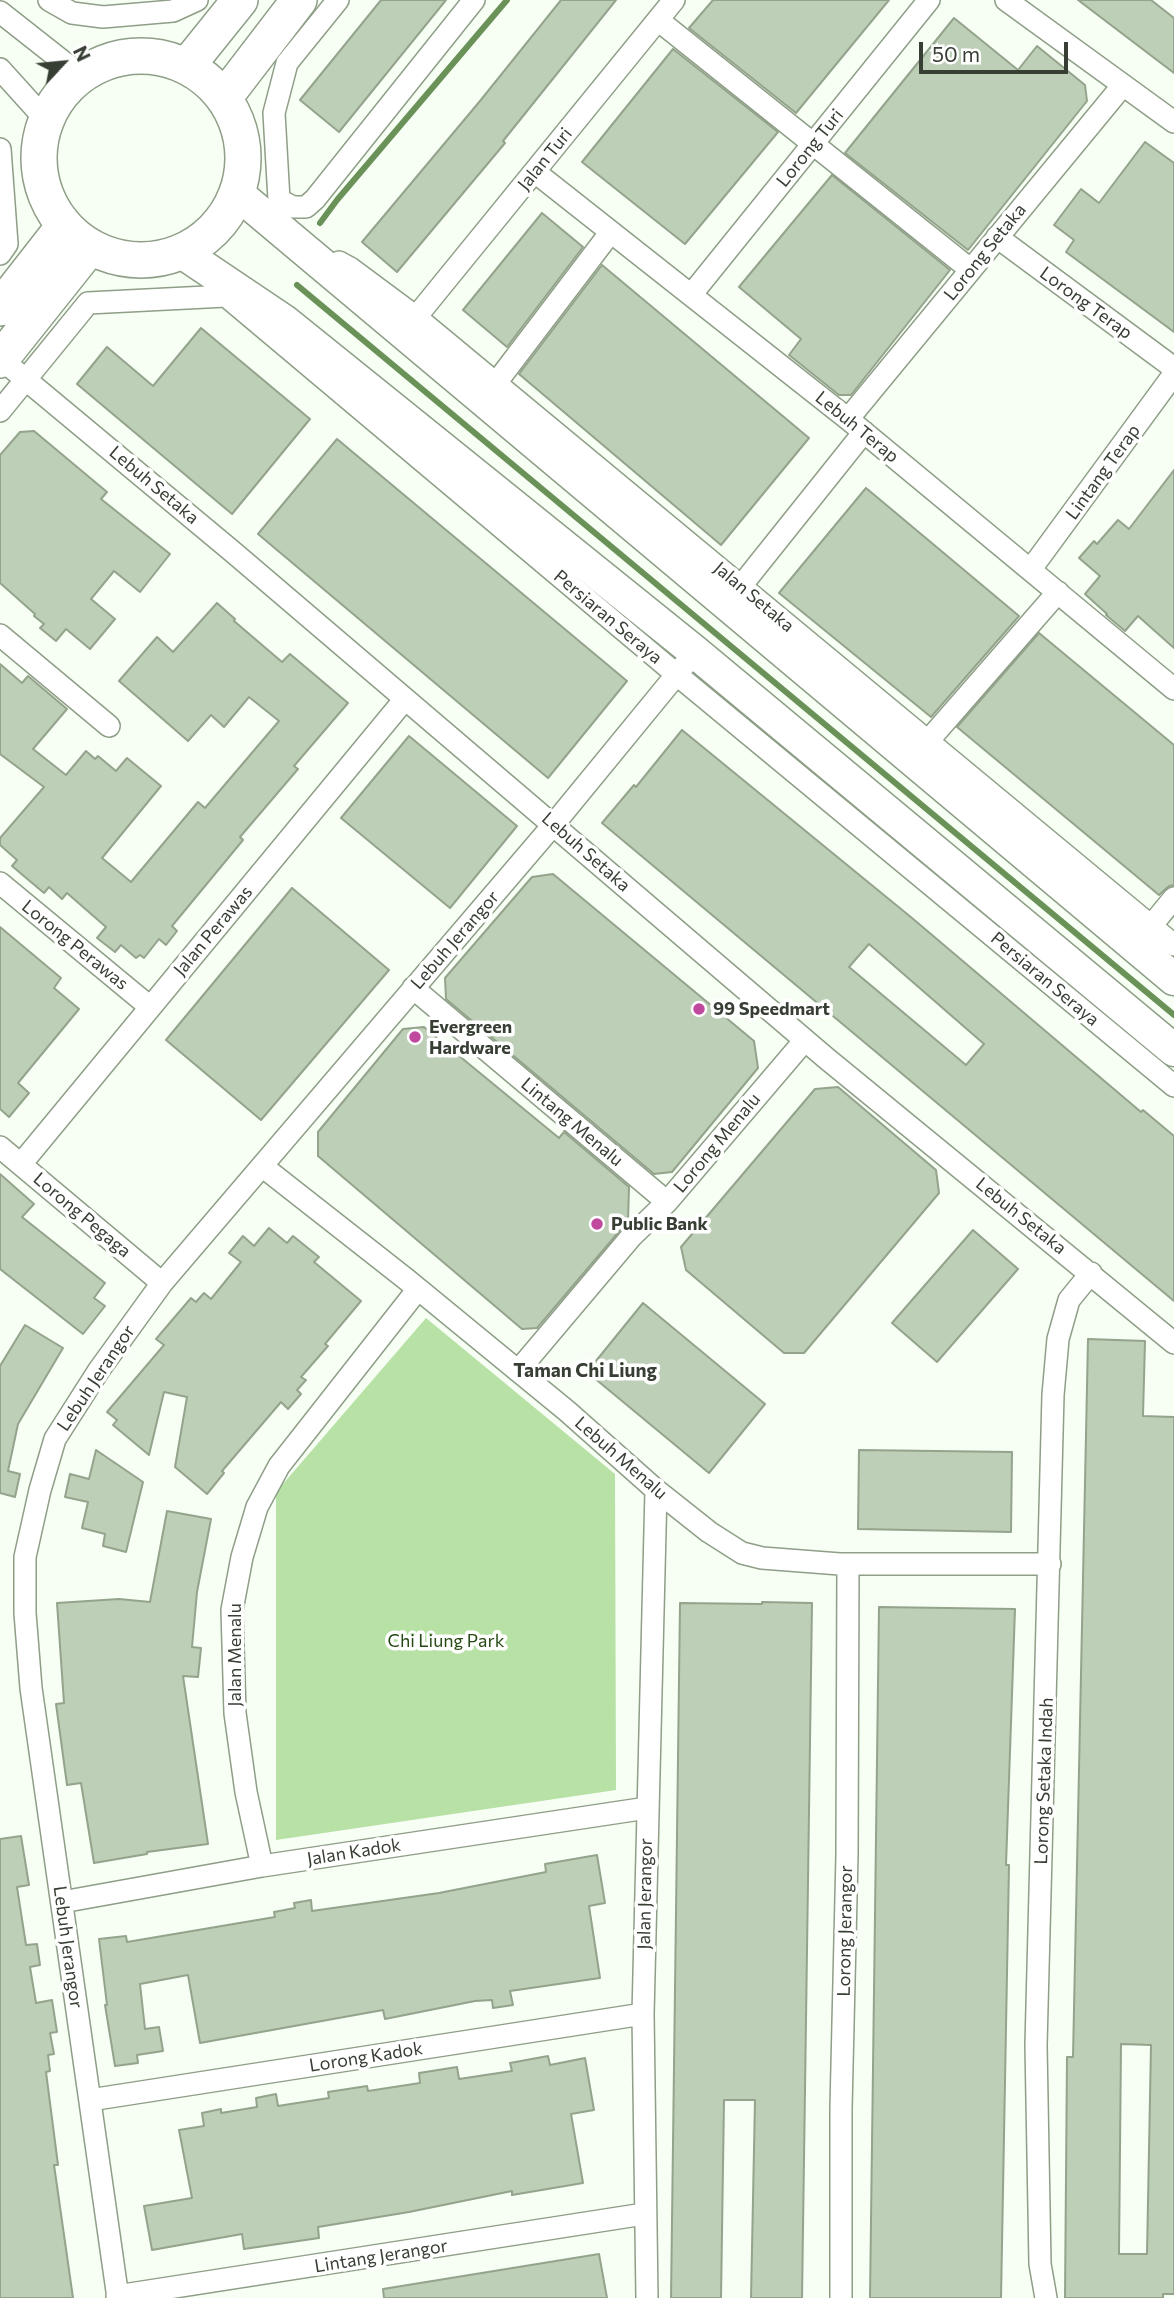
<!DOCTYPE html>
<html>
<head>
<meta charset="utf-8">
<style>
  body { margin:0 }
  #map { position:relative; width:1174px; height:2298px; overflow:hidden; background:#f7fef4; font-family:Commissioner,sans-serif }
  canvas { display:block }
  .north { position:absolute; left:28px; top:28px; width:70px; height:70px; -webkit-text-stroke:5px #fff; paint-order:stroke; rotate:64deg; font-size:19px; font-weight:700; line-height:28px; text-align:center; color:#373e34 }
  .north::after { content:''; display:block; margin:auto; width:24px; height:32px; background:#373e34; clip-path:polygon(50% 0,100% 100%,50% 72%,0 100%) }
  .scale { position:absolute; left:919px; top:42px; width:149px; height:32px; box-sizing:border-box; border:4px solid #373e34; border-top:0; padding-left:9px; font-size:21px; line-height:24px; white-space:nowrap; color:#373e34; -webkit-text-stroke:5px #fff; paint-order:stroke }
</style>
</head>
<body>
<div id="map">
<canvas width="1174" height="2298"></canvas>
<div class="north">N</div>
<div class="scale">50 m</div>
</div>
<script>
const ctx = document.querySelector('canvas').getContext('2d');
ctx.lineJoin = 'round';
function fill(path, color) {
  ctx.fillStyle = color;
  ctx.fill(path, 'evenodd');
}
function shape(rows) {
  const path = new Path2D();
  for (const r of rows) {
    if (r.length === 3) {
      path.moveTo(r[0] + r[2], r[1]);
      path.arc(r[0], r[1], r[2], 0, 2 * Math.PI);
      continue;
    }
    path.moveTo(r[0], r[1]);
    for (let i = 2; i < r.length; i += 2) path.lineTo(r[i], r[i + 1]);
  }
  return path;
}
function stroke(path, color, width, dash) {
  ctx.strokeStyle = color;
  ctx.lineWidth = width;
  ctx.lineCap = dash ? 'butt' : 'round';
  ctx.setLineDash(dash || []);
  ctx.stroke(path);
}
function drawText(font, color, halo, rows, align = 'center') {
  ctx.font = font + ' Commissioner,sans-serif';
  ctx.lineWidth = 7;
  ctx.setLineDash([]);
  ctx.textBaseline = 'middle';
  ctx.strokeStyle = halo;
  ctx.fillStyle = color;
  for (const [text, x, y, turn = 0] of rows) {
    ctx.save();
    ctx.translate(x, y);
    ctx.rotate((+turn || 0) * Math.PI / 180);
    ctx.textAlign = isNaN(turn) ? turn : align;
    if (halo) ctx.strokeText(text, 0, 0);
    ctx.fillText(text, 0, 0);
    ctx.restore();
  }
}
const green = shape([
  [426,1318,615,1474,616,1790,276,1840,276,1492]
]);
const stream = shape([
  [320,223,337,200,507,0],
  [297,285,1174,1015]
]);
const building = shape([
  [381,0,446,0,339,132,300,100,381,0],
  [561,0,616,0,503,141,505,143,397,272,362,242,480,101,561,0],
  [713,0,889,0,796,113,689,28,713,0],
  [1078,0,1151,0,1174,18,1174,73,1078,0],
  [954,18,1018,70,1037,46,1085,85,1087,101,968,250,845,153,954,18],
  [673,49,778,132,685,244,582,162,673,49],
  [1145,142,1174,163,1174,332,1066,252,1074,240,1054,225,1081,189,1099,203,1145,142],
  [832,175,950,270,851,395,839,395,789,355,801,339,739,287,832,175],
  [542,213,583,247,507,347,463,310,542,213],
  [602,265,809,438,721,545,519,374,602,265],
  [201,328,310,419,232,514,77,384,107,347,153,386,201,328],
  [34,431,107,492,101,499,170,554,140,592,114,571,91,599,115,619,90,649,66,629,56,641,40,628,44,624,34,616,35,614,0,583,0,455,20,432,34,431],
  [337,439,627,681,548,778,258,534,337,439],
  [1174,470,1174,648,1138,616,1125,631,1106,615,1107,614,1085,594,1100,576,1079,558,1094,541,1097,544,1118,520,1129,529,1174,470],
  [866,488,1019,616,931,717,779,593,866,488],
  [217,603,235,619,234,621,282,662,290,654,348,703,294,766,298,769,240,837,243,840,172,926,177,931,166,945,159,939,144,958,140,955,136,958,121,945,115,952,97,938,106,927,67,893,62,899,49,887,44,893,12,866,17,860,0,845,0,838,44,787,0,754,0,664,22,683,28,676,67,709,33,749,66,775,86,751,95,759,98,756,116,771,127,758,161,786,102,858,131,882,198,802,205,808,279,721,249,697,224,727,211,715,188,741,119,681,157,637,173,652,217,603],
  [1039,633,1174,745,1174,885,1169,886,1159,895,957,727,1039,633],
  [682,730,912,918,1141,1112,1143,1110,1174,1136,1174,1301,602,823,634,785,636,787,682,730],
  [869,944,984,1044,966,1065,849,967,869,944],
  [409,736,517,826,450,908,341,818,409,736],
  [553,874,754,1041,758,1068,672,1172,654,1174,446,999,445,978,532,877,553,874],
  [292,888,389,970,261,1120,166,1040,292,888],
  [0,927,61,978,54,988,79,1009,18,1083,29,1093,9,1117,0,1109,0,927],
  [424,1027,559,1138,564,1132,629,1187,628,1221,537,1328,522,1329,318,1156,318,1132,403,1029,424,1027],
  [838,1087,936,1170,939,1193,804,1353,784,1353,686,1270,681,1247,815,1089,838,1087],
  [0,1174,34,1204,22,1217,105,1283,94,1298,105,1306,83,1334,0,1269,0,1174],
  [269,1228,287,1243,293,1236,319,1257,314,1262,361,1301,325,1344,328,1346,301,1377,306,1380,297,1390,301,1394,288,1409,281,1402,222,1471,224,1473,207,1494,175,1467,187,1397,164,1392,149,1455,113,1425,117,1420,107,1412,164,1345,156,1339,191,1298,196,1302,204,1293,211,1299,241,1262,229,1253,243,1236,254,1246,269,1228],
  [973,1230,1018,1269,937,1362,892,1323,973,1230],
  [643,1303,765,1404,709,1473,587,1372,643,1303],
  [25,1325,63,1348,18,1424,8,1471,20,1474,15,1497,0,1493,0,1366,25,1325],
  [1088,1339,1145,1341,1143,1416,1174,1417,1174,2294,1163,2294,1163,2298,1065,2298,1067,2057,1073,2057,1088,1339],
  [1121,2044,1151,2045,1147,2254,1119,2254,1121,2044],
  [96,1450,143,1482,126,1552,103,1546,105,1534,82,1528,88,1502,65,1497,70,1474,89,1479,96,1450],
  [859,1450,1012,1452,1011,1532,858,1529,859,1450],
  [167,1511,211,1519,197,1592,192,1647,201,1648,198,1677,183,1676,208,1844,147,1852,147,1854,94,1863,81,1783,67,1785,56,1704,64,1703,57,1603,119,1599,150,1602,167,1511],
  [762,1602,812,1603,802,2298,751,2298,755,2100,724,2100,721,2298,671,2298,680,1603,762,1604,762,1602],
  [879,1607,1015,1609,1006,1865,1009,1865,1001,2298,870,2298,879,1607],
  [21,1836,29,1885,17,1887,26,1945,37,1944,40,1965,30,1967,36,2003,52,2000,57,2032,50,2033,54,2054,48,2055,50,2071,46,2072,58,2165,54,2165,73,2298,0,2298,0,1839,21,1836],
  [597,1855,605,1903,589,1906,600,1978,510,1991,513,2005,493,2008,492,2000,475,2001,385,2019,383,2010,200,2043,188,1975,140,1984,145,2029,159,2027,163,2051,137,2055,138,2063,115,2066,105,2005,107,2005,99,1939,126,1936,127,1942,275,1917,274,1912,295,1908,294,1903,311,1900,312,1911,439,1893,546,1872,545,1864,597,1855],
  [548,2056,550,2065,585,2058,594,2110,571,2114,583,2183,512,2195,512,2191,409,2212,318,2227,319,2238,244,2249,242,2234,152,2250,144,2206,192,2198,179,2130,204,2126,202,2113,221,2109,221,2113,257,2107,256,2098,276,2094,278,2106,329,2098,328,2092,367,2086,368,2091,420,2083,419,2073,457,2067,459,2079,512,2071,510,2063,548,2056],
  [599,2254,607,2298,384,2298,383,2289,599,2254]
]);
const minor = shape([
  [49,0,72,13,103,17,173,11,197,0],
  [338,0,287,63,274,113,279,200,293,207,306,207,315,199,474,0],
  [1006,0,1174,122],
  [0,12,80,75],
  [658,20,971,270],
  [0,69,46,120],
  [0,149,7,244,0,254],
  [535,172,848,419,1174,689],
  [997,237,1174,368],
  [328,268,339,262,350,268,416,317,1174,945],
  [691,295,929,0],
  [416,317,674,0],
  [1,359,233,552,826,1058,1174,1343],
  [496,383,610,233],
  [0,411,88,303,226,296,676,674,1174,1086],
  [848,419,1123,85],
  [1031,569,1174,374],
  [741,586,864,432],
  [0,635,109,726],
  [928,741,1058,592],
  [0,883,150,1007],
  [1151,926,1174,898],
  [413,988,667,1202],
  [0,1147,162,1283],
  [21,1164,405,699],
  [262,1166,406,1279,567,1411,656,1490,709,1532,742,1553,762,1558,840,1564,1050,1564],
  [518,1371,631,1237,667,1202,805,1040],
  [262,1866,246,1792,235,1713,232,1610,242,1557,257,1507,279,1466,418,1289],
  [62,1902,262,1866,647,1808],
  [90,2100,643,2014],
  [117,2296,644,2214],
  [118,2298,31,1688,25,1613,25,1557,40,1490,55,1439,99,1370,162,1283,554,824,695,652],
  [647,2298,643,2014,656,1490],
  [841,2298,841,2108,847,1855,848,1564],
  [1046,2298,1040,2264,1036,2045,1053,1395,1058,1339,1069,1300,1091,1273]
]);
const secondary = shape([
  [238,194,1174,979],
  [183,253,284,321,695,652,1174,1050]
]);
const primary = shape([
  [141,158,102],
  [187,66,240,0],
  [224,98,299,0],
  [0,308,64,226],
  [0,360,90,247]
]);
const markers = [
  [699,1009,7,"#c0499e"],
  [415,1037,7,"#c0499e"],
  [597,1224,7,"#c0499e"]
];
const streetNames = [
  ["Lorong Turi",810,148,-51],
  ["Jalan Turi",545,159,-51],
  ["Lorong Setaka",985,252,-51],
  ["Lorong Terap",1086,303,36],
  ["Lebuh Terap",857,427,39],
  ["Lintang Terap",1103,472,-54],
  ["Lebuh Setaka",154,485,40],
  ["Jalan Setaka",754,597,40],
  ["Persiaran Seraya",608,617,40],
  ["Lebuh Setaka",586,852,41],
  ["Jalan Perawas",213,931,-50],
  ["Lebuh Jerangor",455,940,-49],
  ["Lorong Perawas",75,945,39],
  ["Persiaran Seraya",1045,979,40],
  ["Lintang Menalu",572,1122,40],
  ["Lorong Menalu",717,1143,-50],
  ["Lorong Pegaga",82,1215,40],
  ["Lebuh Setaka",1021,1216,39],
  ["Lebuh Jerangor",96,1378,-56],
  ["Lebuh Menalu",621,1458,41],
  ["Jalan Menalu",235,1655,-90],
  ["Lorong Setaka Indah",1044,1781,-88],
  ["Jalan Kadok",354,1852,-9],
  ["Jalan Jerangor",645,1894,-89],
  ["Lorong Jerangor",845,1931,-89],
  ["Lebuh Jerangor",68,1947,82],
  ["Lorong Kadok",366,2057,-9],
  ["Lintang Jerangor",381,2256,-9]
];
const poiNames = [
  ["99 Speedmart",713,1009],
  ["Evergreen",429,1027],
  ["Hardware",429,1048],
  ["Public Bank",611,1224]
];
const parkNames = [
  ["Chi Liung Park",446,1641]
];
const neighbourhoodNames = [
  ["Taman Chi Liung",585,1371]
];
fill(green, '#b8e1a6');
stroke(stream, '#6a9258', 6);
fill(building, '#becfb7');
stroke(building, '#93a38c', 2);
stroke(minor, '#8e9e87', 24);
stroke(secondary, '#8e9e87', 35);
stroke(primary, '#8e9e87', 38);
stroke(minor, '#fff', 21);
stroke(secondary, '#fff', 32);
stroke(primary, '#fff', 35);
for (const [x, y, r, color] of markers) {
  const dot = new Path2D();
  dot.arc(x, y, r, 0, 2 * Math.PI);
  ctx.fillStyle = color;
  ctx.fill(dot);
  stroke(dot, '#fff', 2.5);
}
drawText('18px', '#373e34', '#fff', streetNames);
drawText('bold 18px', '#373e34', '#fff', poiNames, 'left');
drawText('18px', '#274913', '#fff', parkNames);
drawText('bold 19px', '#373e34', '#fff', neighbourhoodNames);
</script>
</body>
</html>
